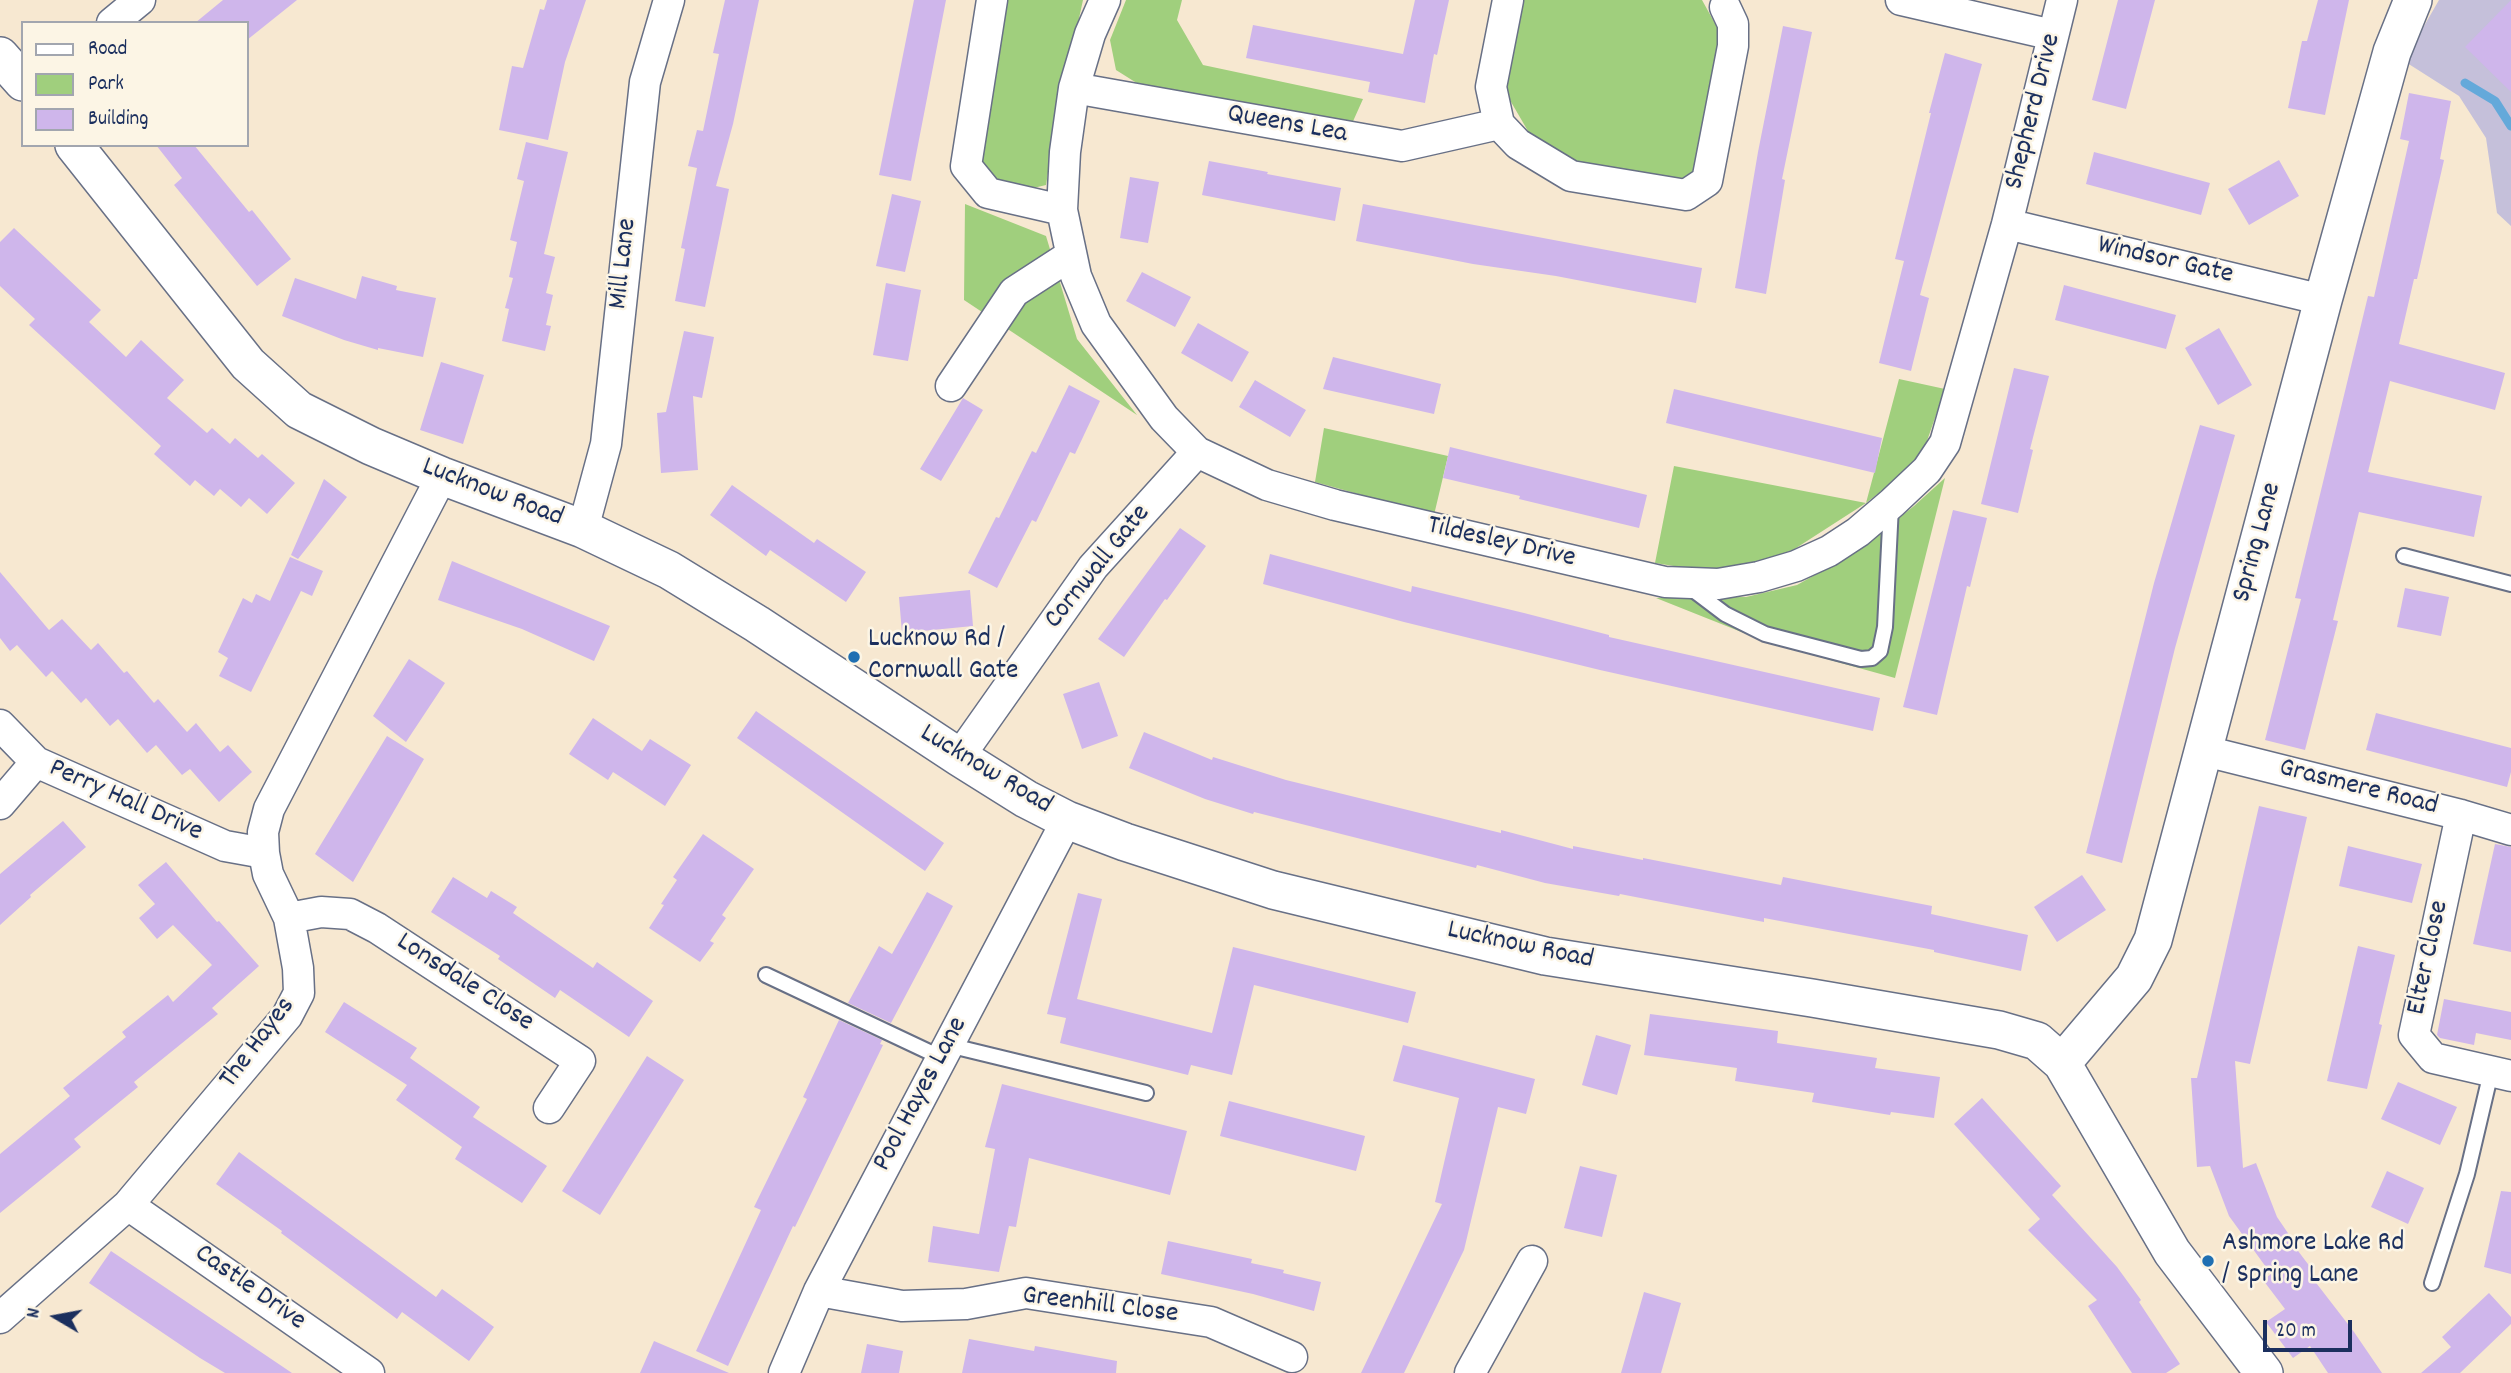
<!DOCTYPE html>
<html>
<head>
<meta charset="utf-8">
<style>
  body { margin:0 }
  #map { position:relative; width:2511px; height:1373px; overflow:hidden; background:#f7e8d1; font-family:Dekko,sans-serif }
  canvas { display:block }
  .legend { position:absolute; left:21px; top:21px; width:228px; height:126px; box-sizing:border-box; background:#fcf5e5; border:2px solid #a2a6af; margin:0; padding:9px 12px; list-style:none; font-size:21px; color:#1b2f5e }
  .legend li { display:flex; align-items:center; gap:14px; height:35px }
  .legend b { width:35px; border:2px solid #a2a6af }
  .north { position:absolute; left:21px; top:1282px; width:70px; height:70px; -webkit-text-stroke:5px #fcf5e5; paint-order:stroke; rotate:280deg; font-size:19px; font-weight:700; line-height:28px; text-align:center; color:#1b2f5e }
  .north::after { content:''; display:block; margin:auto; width:24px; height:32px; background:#1b2f5e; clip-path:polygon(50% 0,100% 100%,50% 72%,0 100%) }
  .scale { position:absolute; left:2263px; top:1320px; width:89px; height:32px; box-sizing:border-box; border:4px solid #1b2f5e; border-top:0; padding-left:9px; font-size:21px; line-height:24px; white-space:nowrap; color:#1b2f5e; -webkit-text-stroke:5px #fcf5e5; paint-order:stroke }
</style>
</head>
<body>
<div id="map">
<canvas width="2511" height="1373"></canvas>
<ul class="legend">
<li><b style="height:9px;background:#fff"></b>Road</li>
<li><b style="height:19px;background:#a0cf7d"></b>Park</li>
<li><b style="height:19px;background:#cfb6eb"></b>Building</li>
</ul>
<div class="north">N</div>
<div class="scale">20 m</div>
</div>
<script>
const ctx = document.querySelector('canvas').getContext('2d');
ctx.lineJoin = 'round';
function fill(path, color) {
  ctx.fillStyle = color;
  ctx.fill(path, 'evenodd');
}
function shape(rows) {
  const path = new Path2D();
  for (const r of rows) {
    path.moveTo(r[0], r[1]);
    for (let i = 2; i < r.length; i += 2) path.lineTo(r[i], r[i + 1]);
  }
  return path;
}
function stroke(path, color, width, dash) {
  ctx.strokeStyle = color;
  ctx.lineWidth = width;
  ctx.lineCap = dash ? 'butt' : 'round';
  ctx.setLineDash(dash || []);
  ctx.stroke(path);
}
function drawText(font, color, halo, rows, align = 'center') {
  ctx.font = font + ' Dekko,sans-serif';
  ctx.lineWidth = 5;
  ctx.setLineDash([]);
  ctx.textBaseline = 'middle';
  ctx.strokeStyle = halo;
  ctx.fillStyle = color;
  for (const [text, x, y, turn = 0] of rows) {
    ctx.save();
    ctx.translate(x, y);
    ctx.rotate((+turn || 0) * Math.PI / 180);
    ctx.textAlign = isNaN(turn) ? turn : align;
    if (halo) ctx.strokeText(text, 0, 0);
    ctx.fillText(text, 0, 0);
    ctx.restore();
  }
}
const industrial = shape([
  [2439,0,2511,0,2511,226,2497,213,2486,138,2459,96,2404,61]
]);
const green = shape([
  [1006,0,1083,0,1056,124,1046,185,1025,190,996,181,975,161],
  [1126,0,1182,0,1177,20,1203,65,1363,99,1350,128,1143,87,1116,70,1110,40],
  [1520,0,1702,0,1718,29,1718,77,1699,166,1686,179,1659,179,1563,158,1532,138,1507,95,1510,47],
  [965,204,1046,236,1077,339,1137,415,964,300],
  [1899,379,1945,389,1920,461,1866,503,1793,550,1724,574,1655,563,1674,466,1866,503],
  [1324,428,1448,456,1434,515,1315,482],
  [1945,478,1895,678,1769,643,1656,598,1746,597,1797,585,1856,552,1914,506]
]);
const stream = shape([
  [2465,83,2495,101,2511,126]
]);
const building = shape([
  [223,0,297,0,247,40,247,23,195,23],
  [547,0,586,0,565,62,548,140,499,130,512,66,523,68,540,9,544,10],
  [725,0,759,0,733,124,716,186,729,189,705,307,675,301,685,249,681,248,697,168,688,166,697,130,703,131,719,54,713,53],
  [914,0,946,0,911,181,879,175],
  [1415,0,1449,0,1437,55,1434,54,1425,103,1368,92,1370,82,1246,58,1253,25,1403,54],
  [2118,0,2155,0,2126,109,2092,100],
  [2318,0,2349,0,2325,115,2288,108,2302,41,2307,41],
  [2511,0,2511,92,2465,47],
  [1783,26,1812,32,1782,179,1785,180,1766,294,1735,288,1758,152],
  [1945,53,1982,64,1920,295,1929,298,1911,371,1879,363,1904,261,1895,259,1931,113,1929,113],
  [2409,93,2451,101,2440,159,2444,160,2417,279,2414,279,2399,344,2505,373,2495,410,2390,381,2368,472,2482,496,2474,537,2359,512,2333,620,2338,621,2305,750,2265,740,2301,599,2295,598,2368,296,2374,297,2409,141,2400,139],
  [526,142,568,152,544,254,555,257,546,293,553,295,546,325,551,326,545,351,502,341,509,309,505,308,513,278,509,277,517,242,510,240,524,181,517,179],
  [156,145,194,145,249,212,252,210,291,259,257,286,174,185,182,178],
  [2094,152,2210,183,2201,215,2086,184],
  [2279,160,2299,196,2249,225,2228,189],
  [1209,161,1268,172,1267,174,1341,188,1335,221,1202,195],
  [1130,177,1159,182,1148,243,1120,238],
  [892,194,921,201,905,272,876,266],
  [1363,204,1702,268,1696,303,1556,276,1473,264,1356,241],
  [14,228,101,310,89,322,126,357,141,340,184,380,167,398,207,433,212,428,230,444,235,438,258,458,262,454,295,483,267,514,249,498,241,507,220,489,214,496,195,480,190,486,154,454,161,446,29,325,35,319,0,286,0,242],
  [1142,272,1191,297,1175,327,1126,301],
  [362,276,397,286,396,290,436,298,423,357,378,348,378,350,344,340,282,316,295,278,356,299],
  [886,283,921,290,908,361,873,355],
  [2064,285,2176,315,2166,349,2055,320],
  [1198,323,1249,352,1232,382,1181,353],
  [2219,328,2252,385,2218,405,2185,348],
  [684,331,714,337,702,398,693,396,698,470,661,473,657,413,666,412],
  [1333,357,1441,384,1434,414,1323,389],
  [441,362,484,375,463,444,420,430],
  [2014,368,2049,376,2030,449,2033,450,2018,513,1981,504],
  [1255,380,1306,410,1290,437,1239,407],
  [1069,385,1100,401,1075,454,1070,452,1036,522,1032,520,997,588,968,573,996,517,999,518,1032,451,1036,453],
  [1674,389,1882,438,1875,473,1666,423],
  [963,398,983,410,941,481,920,469],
  [2200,425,2235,435,2175,648,2122,863,2086,853,2154,583],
  [1450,447,1647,495,1639,528,1519,499,1520,496,1443,478],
  [324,479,347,497,298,559,291,555],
  [732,485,814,543,817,539,866,572,846,602,770,550,766,556,710,515],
  [1953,510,1987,518,1970,587,1967,586,1937,715,1903,707],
  [1180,528,1206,546,1167,600,1165,599,1124,657,1098,639],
  [1270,554,1411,592,1412,586,1524,613,1609,635,1609,637,1880,698,1873,731,1600,670,1404,622,1263,584],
  [290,557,323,571,312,596,301,591,251,692,219,676,228,658,218,652,243,598,252,603,256,594,270,601],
  [452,561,610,626,594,661,522,629,438,600],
  [0,572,49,630,62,619,91,650,98,643,124,673,127,671,154,703,158,699,187,732,196,723,220,752,228,745,252,772,219,802,190,769,182,775,156,745,147,753,118,719,110,726,86,698,81,703,52,671,46,677,17,645,10,651,0,638],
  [2405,588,2449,597,2441,636,2397,627],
  [970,590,973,626,902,633,899,597],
  [409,659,445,683,406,742,373,716],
  [1099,682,1118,736,1082,749,1063,694],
  [756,711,944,843,925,871,737,738],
  [2376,713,2511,748,2511,772,2507,787,2366,750],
  [593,718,642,751,650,739,691,765,665,806,613,772,608,780,569,754],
  [1144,732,1212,760,1213,757,1286,780,1501,833,1501,830,1573,849,1573,846,1643,860,1643,858,1781,885,1783,877,1932,906,1931,914,2028,935,2021,971,1934,952,1934,950,1764,918,1764,922,1620,894,1619,896,1545,883,1477,865,1476,868,1254,812,1253,814,1205,799,1129,768],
  [387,736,424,759,353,882,315,854],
  [2259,806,2307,817,2250,1064,2235,1061,2243,1168,2256,1163,2277,1217,2294,1242,2292,1243,2314,1272,2310,1275,2354,1332,2382,1373,2328,1373,2310,1346,2293,1358,2266,1322,2285,1309,2263,1280,2271,1274,2229,1216,2210,1166,2197,1167,2191,1078,2197,1078],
  [63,821,86,847,30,895,31,897,0,925,0,874],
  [703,834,754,869,722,915,726,918,710,941,714,943,700,962,649,928,664,905,661,904,677,880,673,877],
  [2495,844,2511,847,2511,952,2473,944],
  [2348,846,2422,864,2412,903,2339,886],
  [166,862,217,922,219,921,259,966,212,1008,218,1014,134,1082,138,1087,74,1139,81,1147,0,1213,0,1154,70,1096,63,1088,126,1037,122,1032,168,995,173,1002,212,965,173,925,157,939,139,918,155,904,138,885],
  [2082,875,2106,910,2057,942,2034,907],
  [453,877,487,898,491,891,517,907,513,913,593,968,597,962,653,1001,629,1037,560,990,555,998,498,959,500,956,431,912],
  [927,892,953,906,891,1023,848,1003,879,946,892,954],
  [1078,893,1102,899,1077,999,1212,1033,1233,947,1416,992,1408,1023,1254,985,1232,1075,1191,1065,1188,1075,1060,1043,1066,1018,1047,1014],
  [2358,946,2395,955,2379,1024,2382,1025,2367,1089,2327,1081],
  [2444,999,2511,1012,2511,1040,2476,1033,2474,1045,2440,1038,2437,1035],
  [344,1002,417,1048,410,1058,480,1107,473,1117,547,1166,522,1203,455,1159,462,1147,396,1100,407,1085,325,1032],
  [1650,1014,1778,1031,1777,1043,1877,1058,1875,1068,1940,1077,1934,1118,1891,1112,1890,1115,1812,1102,1814,1093,1735,1081,1737,1068,1644,1055],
  [839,1020,882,1040,880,1044,883,1045,795,1227,793,1226,728,1366,696,1351,761,1210,754,1207,807,1099,803,1097],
  [1596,1035,1631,1045,1617,1095,1582,1085],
  [1403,1045,1535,1079,1526,1114,1498,1107,1464,1250,1404,1373,1361,1373,1442,1204,1435,1202,1459,1098,1393,1081],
  [647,1056,684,1080,600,1215,562,1191],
  [2398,1082,2457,1107,2440,1145,2381,1119],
  [1002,1084,1187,1131,1170,1195,1029,1158,1016,1227,1009,1226,999,1272,928,1262,933,1226,979,1234,995,1149,985,1147],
  [1982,1098,2061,1186,2052,1195,2117,1267,2141,1300,2139,1302,2180,1364,2166,1373,2132,1373,2088,1306,2097,1300,2028,1230,2040,1219,1954,1124],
  [1229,1101,1365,1136,1356,1171,1220,1136],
  [239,1152,436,1297,442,1289,494,1327,469,1361,402,1312,397,1319,281,1233,282,1231,216,1184],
  [1580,1166,1617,1175,1602,1237,1564,1228],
  [2387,1171,2424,1188,2408,1224,2371,1207],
  [2501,1191,2511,1192,2511,1274,2484,1267],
  [1168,1241,1252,1259,1251,1263,1284,1270,1283,1273,1321,1282,1314,1311,1253,1294,1161,1274],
  [111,1251,169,1290,292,1373,225,1373,200,1358,89,1283],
  [1644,1292,1681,1303,1661,1373,1621,1373],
  [2489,1293,2511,1317,2511,1324,2460,1373,2421,1373,2451,1347,2442,1337],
  [969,1339,1034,1351,1035,1346,1117,1361,1116,1373,962,1373],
  [654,1341,729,1373,640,1373],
  [867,1344,903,1351,899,1373,861,1373]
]);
const service = shape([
  [2404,556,2511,584],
  [1688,586,1725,614,1765,634,1861,659,1872,658,1880,651,1885,627,1891,506],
  [766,975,942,1058],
  [948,1045,1146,1093],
  [2432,1283,2467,1174,2491,1072]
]);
const minor = shape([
  [992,0,966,166,988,193,1062,210],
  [1105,0,1090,34,1074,88,1065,152,1062,210,1076,276,1096,324,1164,418,1197,452,1267,485,1335,505,1665,582,1718,584,1759,577,1796,566,1829,551,1858,532,1892,503,1927,470,1945,443,2007,224,2062,0],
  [1901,0,2053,35],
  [112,23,140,0],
  [1074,88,1402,146,1499,124,1491,87,1508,0],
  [1499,124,1518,144,1571,176,1686,195,1707,181,1733,46,1733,24,1725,7],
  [2007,224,2323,300],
  [951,386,1014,292,1071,255],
  [583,529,606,444,645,82,669,0],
  [0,725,36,762,225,846,264,853],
  [2205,751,2461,815,2511,830],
  [959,757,1093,567,1197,452],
  [0,804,36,762],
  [2461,815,2414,1035,2433,1058,2511,1076],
  [289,918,321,912,350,914,377,928,580,1061,549,1108],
  [128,1205,369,1373],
  [819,1291,902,1306,966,1304,1026,1293,1211,1322,1292,1357],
  [0,1318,128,1205,287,1016,299,993,298,968,289,918,268,874,264,853,263,832,269,809,442,476],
  [784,1373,819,1291,1067,820],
  [1470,1373,1532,1261]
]);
const tertiary = shape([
  [0,56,23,82],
  [74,145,248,364,299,410,371,446,442,476,583,529,669,570,757,624,959,757,1026,799,1067,820,1125,842,1273,890,1545,956,1812,998,1999,1030,2037,1041,2062,1063,2172,1252,2264,1373],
  [2062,1063,2134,978,2153,940,2323,300,2392,52,2413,0]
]);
const markers = [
  [854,657,7,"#1f6fb2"],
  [2208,1261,7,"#1f6fb2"]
];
const streetNames = [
  ["Shepherd Drive",2035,112,-76],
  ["Queens Lea",1287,126,10],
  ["Windsor Gate",2165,262,13],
  ["Mill Lane",625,264,-84],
  ["Lucknow Road",492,494,21],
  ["Spring Lane",2259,543,-75],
  ["Tildesley Drive",1501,544,13],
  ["Cornwall Gate",1099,568,-51],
  ["Lucknow Road",985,771,31],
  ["Grasmere Road",2358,789,14],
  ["Perry Hall Drive",125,802,24],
  ["Lucknow Road",1520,947,12],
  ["Elter Close",2430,958,-78],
  ["Lonsdale Close",464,984,33],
  ["The Hayes",259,1044,-53],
  ["Pool Hayes Lane",922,1095,-62],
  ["Castle Drive",249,1289,35],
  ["Greenhill Close",1100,1307,7]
];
const poiNames = [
  ["Lucknow Rd /",868,641],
  ["Cornwall Gate",868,673],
  ["Ashmore Lake Rd",2222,1245],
  ["/ Spring Lane",2222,1277]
];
fill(industrial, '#c5c0da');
fill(green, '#a0cf7d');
stroke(stream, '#64a9da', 9);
fill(building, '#cfb6eb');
stroke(service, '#687086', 18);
stroke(minor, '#687086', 33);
stroke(tertiary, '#687086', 40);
stroke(service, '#fff', 14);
stroke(minor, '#fff', 30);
stroke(tertiary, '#fff', 37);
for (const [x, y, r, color] of markers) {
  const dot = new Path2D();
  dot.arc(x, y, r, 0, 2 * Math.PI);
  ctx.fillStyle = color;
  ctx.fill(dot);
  stroke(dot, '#fcf5e5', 2.5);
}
drawText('28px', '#1b2f5e', '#fcf5e5', streetNames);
drawText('28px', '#1b2f5e', '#fcf5e5', poiNames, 'left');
</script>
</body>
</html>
